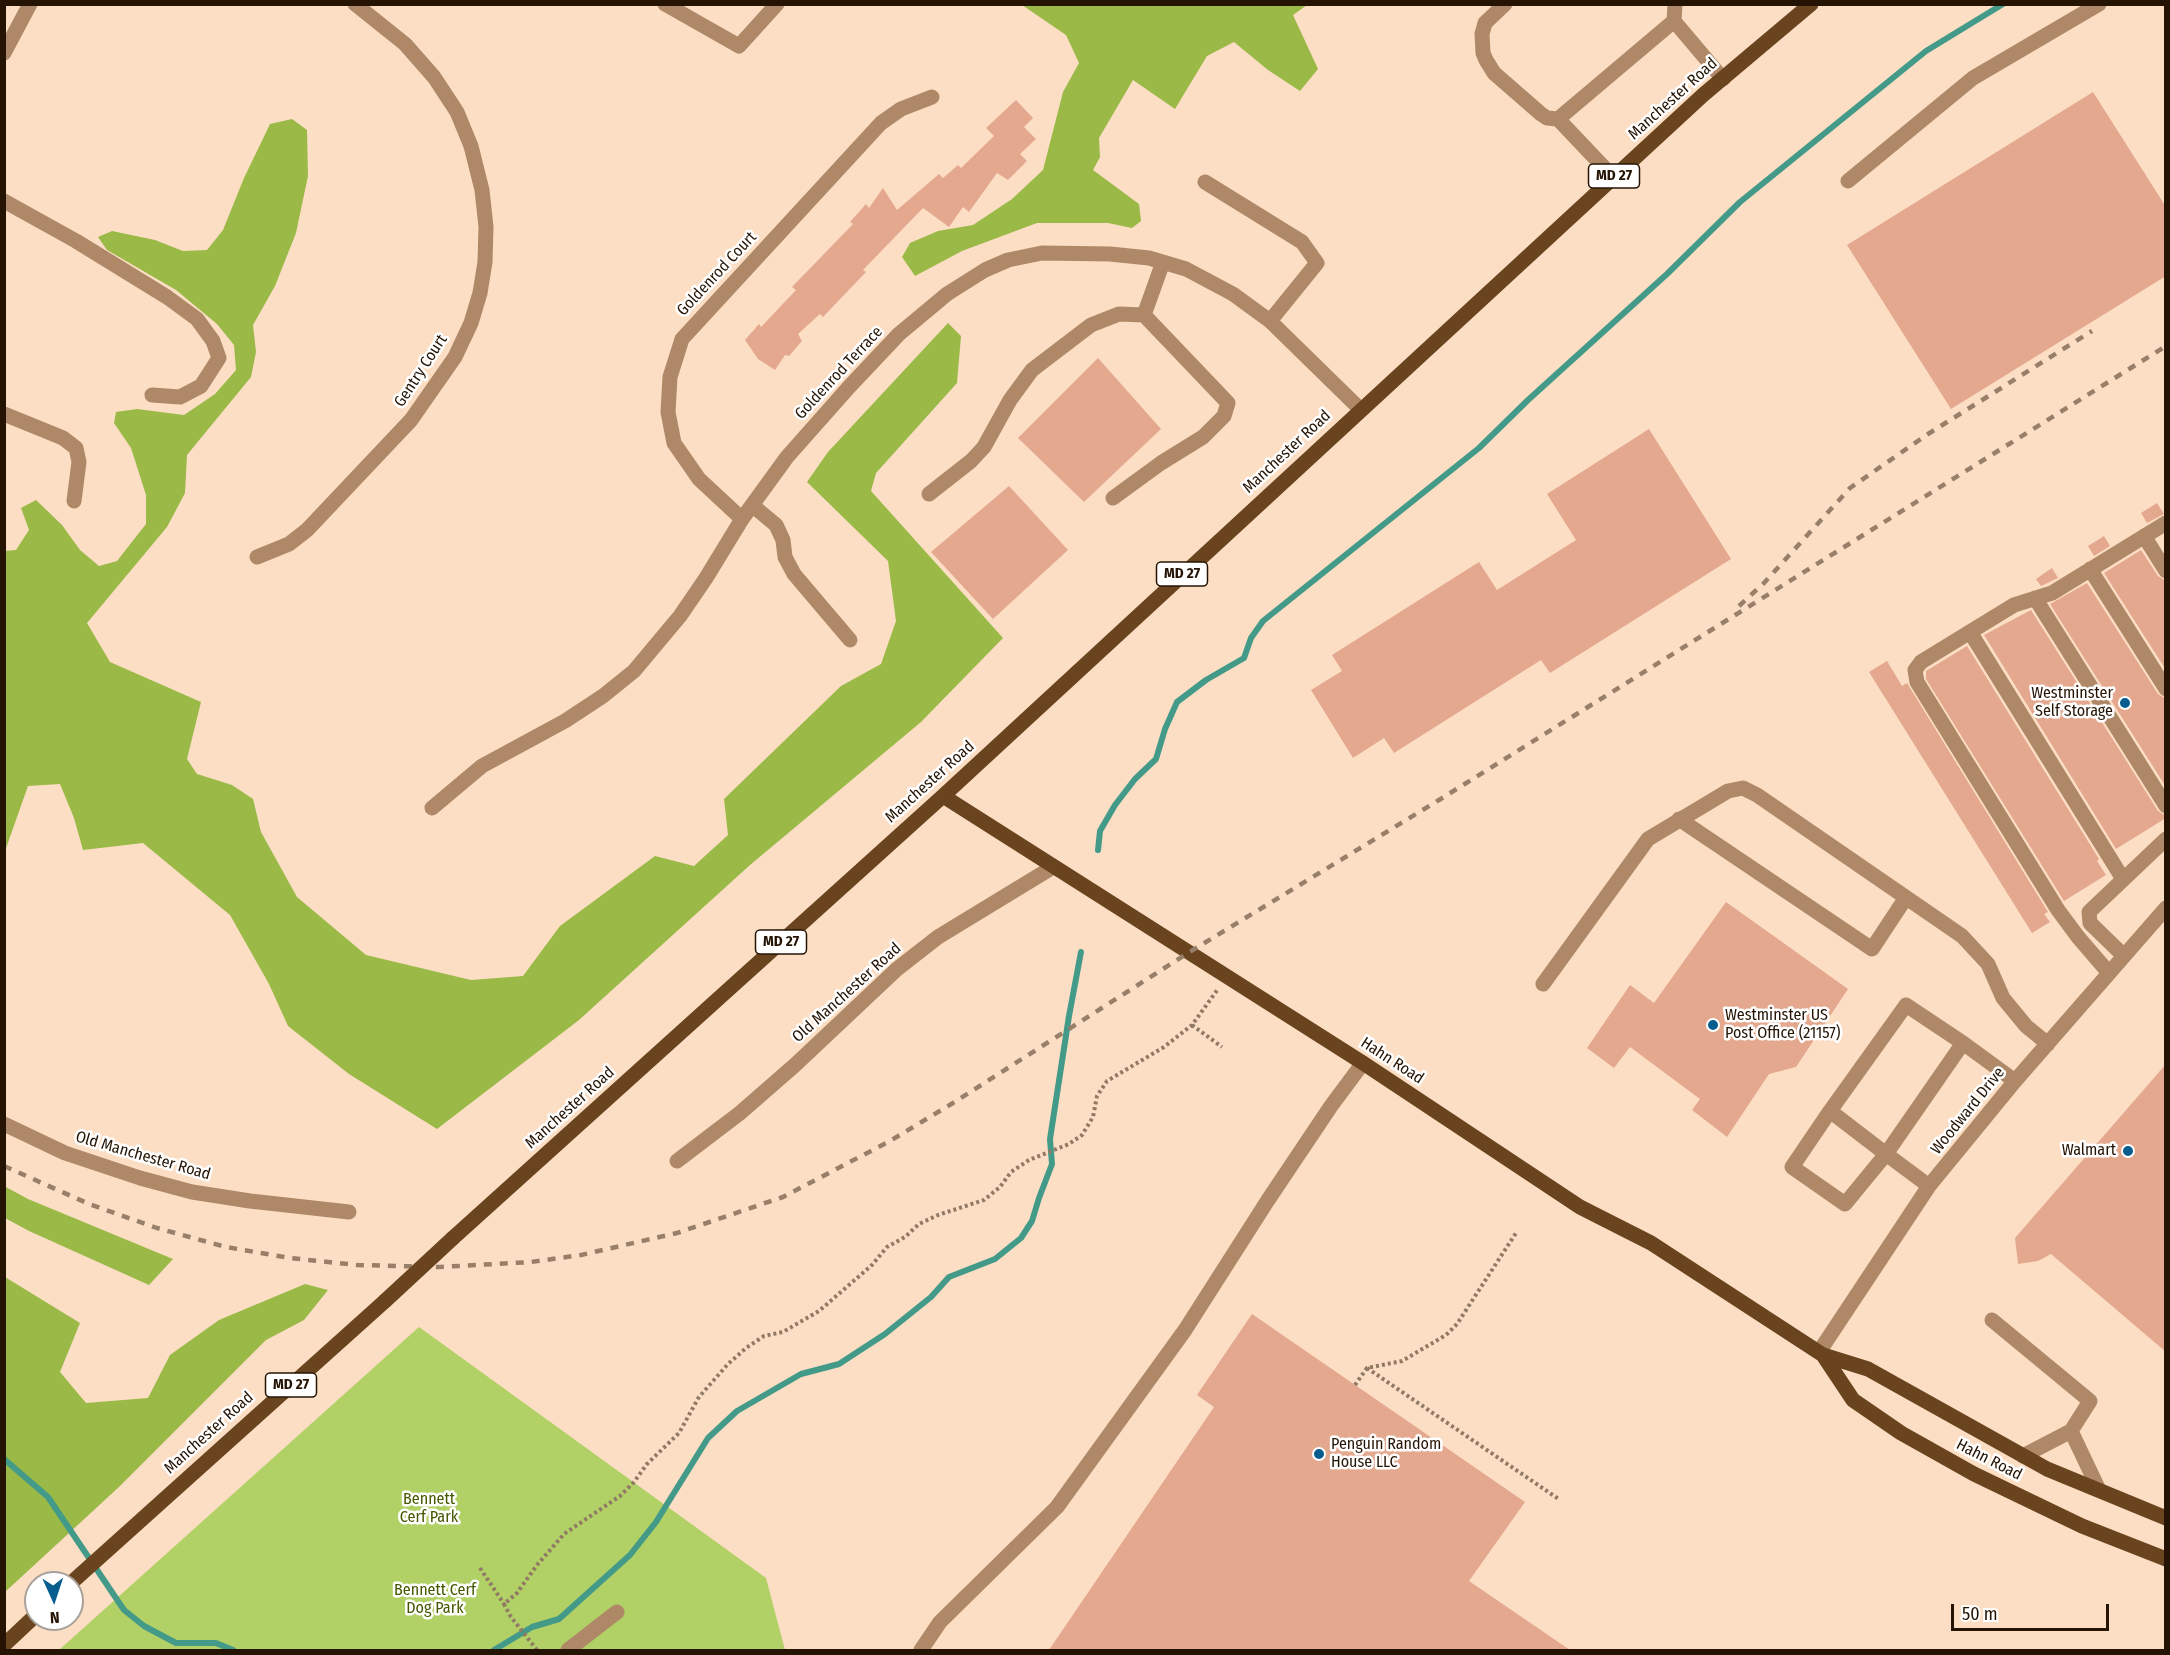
<!DOCTYPE html>
<html>
<head>
<meta charset="utf-8">
<style>
  body { margin:0 }
  #map { position:relative; width:2170px; height:1655px; overflow:hidden; background:#fcdec4; font-family:"Fira Sans Condensed",sans-serif }
  canvas { display:block }
  .frame { position:absolute; inset:0; border:6px solid #251404; pointer-events:none }
  .north { position:absolute; left:24px; top:1571px; width:60px; height:60px; box-sizing:border-box; background:#fff; border:2px solid #a8a19b; border-radius:50%; rotate:177deg; font-size:16px; font-weight:700; line-height:24px; text-align:center; color:#251404 }
  .north::after { content:''; display:block; margin:auto; width:21px; height:27px; background:#085d8f; clip-path:polygon(50% 0,100% 100%,50% 72%,0 100%) }
  .scale { position:absolute; left:1951px; top:1604px; width:158px; height:27px; box-sizing:border-box; border:3px solid #251404; border-top:0; padding-left:8px; font-size:18px; line-height:21px; white-space:nowrap; color:#251404; -webkit-text-stroke:4px #fff; paint-order:stroke }
</style>
</head>
<body>
<div id="map">
<canvas width="2170" height="1655"></canvas>
<div class="frame"></div>
<div class="north">N</div>
<div class="scale">50 m</div>
</div>
<script>
const ctx = document.querySelector('canvas').getContext('2d');
ctx.lineJoin = 'round';
function fill(path, color) {
  ctx.fillStyle = color;
  ctx.fill(path, 'evenodd');
}
function shape(rows) {
  const path = new Path2D();
  for (const r of rows) {
    path.moveTo(r[0], r[1]);
    for (let i = 2; i < r.length; i += 2) path.lineTo(r[i], r[i + 1]);
  }
  return path;
}
function stroke(path, color, width, dash) {
  ctx.strokeStyle = color;
  ctx.lineWidth = width;
  ctx.lineCap = dash ? 'butt' : 'round';
  ctx.setLineDash(dash || []);
  ctx.stroke(path);
}
function drawText(font, color, halo, rows, align = 'center') {
  ctx.font = font + ' "Fira Sans Condensed",sans-serif';
  ctx.lineWidth = 5;
  ctx.setLineDash([]);
  ctx.textBaseline = 'middle';
  ctx.strokeStyle = halo;
  ctx.fillStyle = color;
  for (const [text, x, y, turn = 0] of rows) {
    ctx.save();
    ctx.translate(x, y);
    ctx.rotate((+turn || 0) * Math.PI / 180);
    ctx.textAlign = isNaN(turn) ? turn : align;
    if (halo) ctx.strokeText(text, 0, 0);
    ctx.fillText(text, 0, 0);
    ctx.restore();
  }
}
const green = shape([
  [419,1327,766,1578,785,1650,59,1650]
]);
const forest = shape([
  [1022,5,1307,5,1293,15,1318,69,1300,91,1268,70,1234,42,1207,56,1175,109,1133,80,1099,138,1100,157,1093,170,1139,204,1141,221,1132,228,1108,223,1037,223,962,251,915,276,902,257,910,243,938,231,973,225,1012,199,1043,170,1063,92,1079,63,1066,35],
  [292,119,307,130,308,176,296,233,275,286,253,325,256,352,251,377,187,455,185,493,167,527,87,623,110,662,201,702,187,759,197,774,232,785,253,799,261,832,297,897,366,955,471,980,523,976,560,926,655,856,694,866,728,835,724,799,841,686,881,664,896,621,888,561,807,482,828,452,948,323,961,336,957,383,876,473,871,491,1003,638,921,722,750,865,579,1020,437,1129,349,1074,288,1026,269,984,230,915,143,843,83,850,74,818,60,784,28,786,5,851,4,551,16,550,29,530,21,508,36,500,62,525,80,550,99,566,117,561,146,524,146,495,131,448,114,423,116,412,137,409,184,415,215,394,236,370,234,345,217,324,176,290,107,250,98,237,112,231,155,240,183,251,207,250,223,230,244,178,270,124],
  [4,1186,28,1199,173,1259,149,1285,29,1231,5,1218],
  [5,1277,80,1323,60,1372,86,1403,148,1398,170,1355,219,1320,305,1284,328,1290,304,1320,266,1340,119,1487,5,1592]
]);
const stream = shape([
  [1098,850,1100,831,1115,805,1135,779,1156,759,1165,729,1177,702,1206,680,1244,658,1251,638,1263,621,1479,448,1528,400,1667,274,1740,202,1926,51,2003,4],
  [4,1459,48,1497,124,1610,144,1626,176,1643,216,1643,233,1650],
  [494,1650,532,1627,559,1619,630,1555,656,1522,708,1438,737,1411,801,1374,839,1364,885,1334,931,1297,949,1277,995,1259,1021,1238,1032,1221,1039,1198,1052,1164,1050,1139,1069,1016,1081,952]
]);
const building = shape([
  [2093,92,2166,207,2166,276,1951,409,1847,245],
  [1016,100,1033,118,1024,127,1036,139,1020,154,1027,161,1008,180,997,173,969,212,963,207,949,227,923,208,863,270,866,272,823,317,820,314,798,334,802,341,789,356,785,355,775,370,758,359,745,340,759,324,761,327,796,290,792,287,853,224,850,222,866,204,869,208,883,188,897,210,939,174,943,178,958,165,961,168,994,136,986,128],
  [1098,358,1161,429,1084,502,1018,438],
  [1649,429,1731,559,1550,673,1541,660,1394,753,1384,738,1353,758,1311,690,1342,671,1332,655,1479,562,1497,590,1576,540,1547,494],
  [1009,486,1068,550,993,619,931,552],
  [2157,503,2164,514,2147,523,2141,513],
  [2104,536,2110,546,2094,556,2088,546],
  [2141,550,2158,576,2166,581,2166,670,2104,573],
  [2052,568,2058,578,2041,586,2036,579],
  [2087,583,2158,694,2166,699,2166,787,2050,604],
  [2031,610,2158,811,2166,816,2166,818,2116,849,1984,635],
  [1967,646,2099,859,2097,861,2106,875,2064,901,1926,679,1926,671],
  [1887,661,1902,686,1907,683,2048,912,2044,914,2050,922,2032,933,1869,672],
  [1726,902,1848,989,1796,1067,1769,1074,1727,1137,1692,1110,1700,1099,1630,1047,1614,1068,1587,1048,1630,985,1654,1003],
  [2166,1064,2166,1352,2051,1254,2038,1261,2018,1264,2015,1238],
  [1252,1314,1525,1502,1469,1581,1570,1650,1049,1650,1214,1407,1197,1395]
]);
const path = shape([
  [1192,1025,1222,1047],
  [1367,1368,1560,1500],
  [1355,1385,1367,1368,1402,1361,1446,1335,1457,1324,1516,1233],
  [480,1568,504,1604],
  [537,1650,511,1617,504,1604,517,1593,537,1565,564,1534,620,1496,634,1482,647,1464,679,1433,699,1397,728,1364,746,1348,764,1336,783,1332,819,1311,872,1265,887,1247,905,1237,919,1224,938,1215,984,1200,1000,1187,1011,1172,1029,1160,1069,1144,1082,1135,1093,1117,1097,1096,1107,1081,1164,1047,1192,1025,1218,989]
]);
const minor = shape([
  [665,4,739,46,777,4],
  [1505,4,1485,23,1482,34,1483,53,1486,60,1494,73,1541,114,1547,118,1558,119],
  [1674,21,1675,4],
  [4,53,30,4],
  [1613,177,1558,119,1674,21,1723,79],
  [1848,181,1973,78,2099,4],
  [1205,182,1302,242,1317,263,1270,321],
  [4,201,76,241,167,297,197,319,213,341,219,358,201,386,180,397,152,395],
  [4,414,63,438,76,448,79,462,74,501],
  [929,494,971,461,984,447,1010,400,1032,370,1091,325,1119,314,1144,315],
  [1113,498,1161,463,1203,437,1224,416,1228,403,1144,315,1163,262],
  [752,505,776,525,783,540,785,557,794,574,850,640],
  [742,519,699,479,674,443,668,412,670,377,682,339,881,123,901,109,932,97],
  [2144,536,2166,571],
  [257,557,289,544,307,530,411,420,455,357,471,323,480,293,485,262,486,227,482,190,471,146,457,112,434,77,405,44,355,4],
  [2090,569,2166,689],
  [2035,598,2166,806],
  [1970,632,2123,879],
  [432,808,482,766,565,721,603,696,634,671,680,616,706,578,742,519,787,457,849,387,899,334,947,294,985,270,1008,260,1042,253,1110,254,1149,258,1186,269,1233,294,1270,321,1360,409],
  [1679,819,1872,949,1905,899],
  [2124,956,2090,923,2089,912,2166,839],
  [2109,973,2078,937,2058,910,1917,682,1915,670,1921,662,2014,605,2052,593,2166,523],
  [1543,984,1648,839,1728,791,1743,788,1757,795,1962,936,1988,964,2003,998,2026,1026,2048,1044],
  [1830,1111,1886,1154,1845,1204,1792,1167,1830,1111,1906,1005,1963,1043,2015,1081],
  [4,1124,65,1153,140,1178,192,1192,250,1201,349,1212],
  [677,1161,740,1113,795,1065,897,969,938,937,1053,867],
  [1929,1186,1886,1154,1963,1043],
  [1992,1320,2090,1401,2071,1431,2099,1490],
  [1819,1352,1929,1186,2015,1081,2166,908],
  [2023,1456,2071,1431],
  [568,1650,617,1612],
  [921,1650,940,1622,1057,1507,1185,1330,1268,1200,1331,1106,1363,1063]
]);
const major = shape([
  [943,796,1363,1063,1580,1207,1651,1243,1823,1355,1868,1369,2047,1469,2166,1518],
  [453,1238,943,796,1703,95,1811,4],
  [1823,1355,1853,1400,1901,1433,1974,1474,2082,1526,2166,1559],
  [71,1583,385,1301],
  [4,1645,36,1615]
]);
const rail = shape([
  [1739,606,1764,583,1850,488,1928,434,2092,331],
  [4,1166,89,1204,157,1228,226,1247,290,1258,357,1265,440,1267,531,1262,581,1255,677,1233,783,1197,890,1141,953,1103,1188,953,1439,800,2166,346]
]);
const majorBridge = shape([
  [385,1301,453,1238]
]);
const markers = [
  [2125,703,6,"#085d8f"],
  [1713,1025,6,"#085d8f"],
  [2128,1151,6,"#085d8f"],
  [1319,1454,6,"#085d8f"]
];
const shields = [
  [1614,176,51],
  [1182,574,51],
  [781,942,51],
  [291,1385,51]
];
const shieldNames = [
  ["MD 27",1614,176],
  ["MD 27",1182,574],
  ["MD 27",781,942],
  ["MD 27",291,1385]
];
const streetNames = [
  ["Manchester Road",1673,99,-42],
  ["Goldenrod Court",717,274,-47],
  ["Gentry Court",421,371,-57],
  ["Goldenrod Terrace",839,373,-47],
  ["Manchester Road",1287,452,-43],
  ["Manchester Road",930,782,-42],
  ["Old Manchester Road",847,993,-42],
  ["Hahn Road",1392,1061,33],
  ["Manchester Road",570,1108,-42],
  ["Woodward Drive",1968,1111,-51],
  ["Old Manchester Road",143,1156,16],
  ["Manchester Road",209,1433,-42],
  ["Hahn Road",1989,1460,27]
];
const poiNames = [
  ["Westminster",2113,694],
  ["Self Storage",2113,712],
  ["Westminster US",1725,1016,"left"],
  ["Post Office (21157)",1725,1034,"left"],
  ["Walmart",2116,1151],
  ["Penguin Random",1331,1445,"left"],
  ["House LLC",1331,1463,"left"]
];
const parkNames = [
  ["Bennett",429,1500],
  ["Cerf Park",429,1518],
  ["Bennett Cerf",435,1591],
  ["Dog Park",435,1609]
];
fill(green, '#b1d065');
fill(forest, '#9ab947');
stroke(stream, '#449a89', 6);
fill(building, '#e4a88f');
stroke(path, '#917a65', 4, [3, 3]);
stroke(minor, '#ae8867', 15);
stroke(major, '#6a441e', 15);
stroke(rail, '#977f6a', 4.5, [8, 8]);
stroke(majorBridge, '#6a441e', 15);
for (const [x, y, r, color] of markers) {
  const dot = new Path2D();
  dot.arc(x, y, r, 0, 2 * Math.PI);
  ctx.fillStyle = color;
  ctx.fill(dot);
  stroke(dot, '#fff', 2);
}
for (const [x, y, w] of shields) {
  const box = new Path2D();
  box.roundRect(x - w / 2, y - 12, w, 24, 4.5);
  ctx.fillStyle = '#fff';
  ctx.fill(box);
  stroke(box, '#251404', 1.5);
}
drawText('bold 15px', '#251404', null, shieldNames);
drawText('16px', '#251404', '#fff', streetNames);
drawText('16px', '#251404', '#fff', poiNames, 'right');
drawText('16px', '#455800', '#fff', parkNames);
</script>
</body>
</html>
